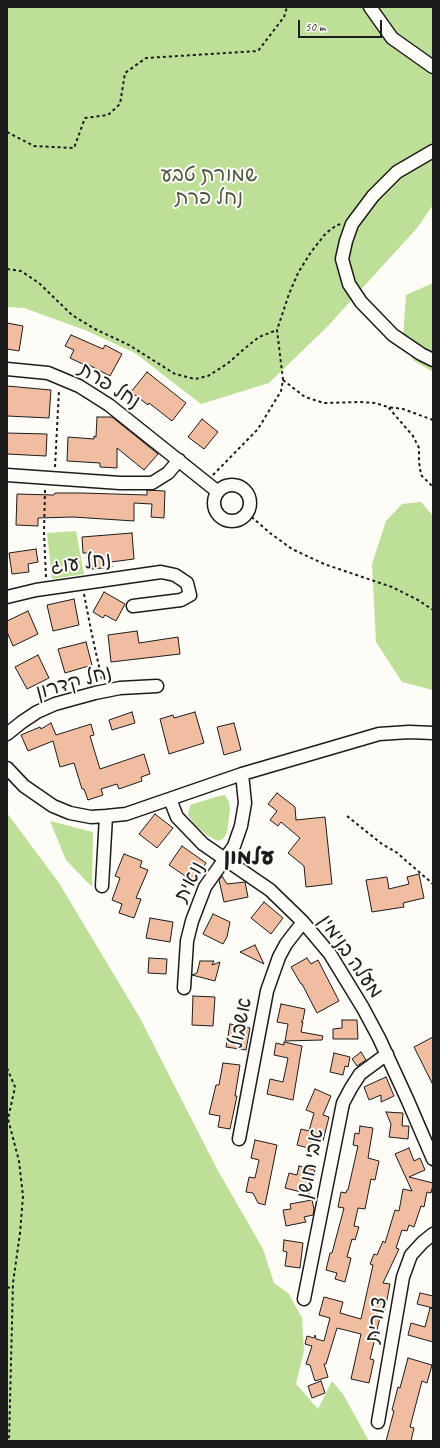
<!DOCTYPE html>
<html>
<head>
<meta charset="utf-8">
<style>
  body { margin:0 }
  #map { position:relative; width:440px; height:1448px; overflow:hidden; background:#fdfcf7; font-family:Caveat,sans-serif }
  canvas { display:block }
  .frame { position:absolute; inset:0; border:8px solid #1c1c1c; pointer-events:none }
  .scale { position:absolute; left:298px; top:20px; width:84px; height:18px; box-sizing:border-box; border:2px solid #1c1c1c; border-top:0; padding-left:5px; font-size:12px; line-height:14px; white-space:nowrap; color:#1c1c1c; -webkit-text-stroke:3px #fdfcf7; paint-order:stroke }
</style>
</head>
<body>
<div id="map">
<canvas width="440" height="1448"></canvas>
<div class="frame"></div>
<div class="scale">50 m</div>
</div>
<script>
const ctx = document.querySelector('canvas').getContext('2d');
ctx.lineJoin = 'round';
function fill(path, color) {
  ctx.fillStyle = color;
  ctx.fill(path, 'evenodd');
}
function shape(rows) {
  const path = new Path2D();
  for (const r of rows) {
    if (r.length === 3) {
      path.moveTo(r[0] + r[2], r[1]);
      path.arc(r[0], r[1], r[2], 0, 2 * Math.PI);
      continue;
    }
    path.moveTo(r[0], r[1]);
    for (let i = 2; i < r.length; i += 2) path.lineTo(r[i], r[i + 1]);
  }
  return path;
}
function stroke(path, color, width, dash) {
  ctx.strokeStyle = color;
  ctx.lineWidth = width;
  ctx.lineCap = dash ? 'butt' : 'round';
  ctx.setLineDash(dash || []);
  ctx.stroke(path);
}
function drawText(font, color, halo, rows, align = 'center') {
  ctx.font = font + ' Caveat,"Playpen Sans Hebrew",sans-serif';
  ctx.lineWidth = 4;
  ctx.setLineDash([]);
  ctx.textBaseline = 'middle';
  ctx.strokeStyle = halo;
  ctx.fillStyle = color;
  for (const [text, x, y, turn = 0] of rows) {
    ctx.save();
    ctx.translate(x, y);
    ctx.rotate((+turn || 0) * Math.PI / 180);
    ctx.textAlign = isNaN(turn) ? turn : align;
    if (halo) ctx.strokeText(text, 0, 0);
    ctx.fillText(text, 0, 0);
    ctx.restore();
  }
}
const green = shape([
  [7,7,433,7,433,205,417,228,327,327,269,383,201,404,135,353,85,330,24,308,7,307],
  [433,283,433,372,413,360,403,338,406,295],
  [421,502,433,516,433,690,402,682,376,642,372,564,386,521,402,504],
  [76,531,84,574,52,579,47,533],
  [225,795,229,802,230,809,227,833,223,839,218,841,208,836,194,824,188,815,190,805,215,797],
  [7,813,59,883,140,1018,217,1169,263,1249,274,1283,289,1294,302,1318,304,1351,296,1384,318,1409,332,1381,343,1394,369,1441,7,1441],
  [50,821,93,832,92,887,66,860]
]);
const building = shape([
  [7,323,23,326,19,351,7,349,7,323],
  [71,335,103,349,105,345,122,354,110,376,87,364,87,366,70,358,74,350,65,346,71,335],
  [147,372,186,403,172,421,149,403,148,405,131,392,147,372],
  [7,386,51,390,49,418,7,416,7,386],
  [97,417,112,417,158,454,144,470,117,448,117,468,100,467,100,463,67,461,68,437,94,439,94,436,96,437,97,417],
  [202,419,218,432,204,449,188,437,202,419],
  [7,433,47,434,46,456,7,454,7,433],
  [147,490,165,491,164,518,151,517,152,504,134,503,134,521,73,517,38,518,38,526,16,525,17,494,54,495,55,493,82,493,147,495,147,490],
  [132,533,134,559,111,562,112,567,92,569,90,553,83,553,82,537,132,533],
  [36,549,38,562,28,564,29,572,12,574,9,553,36,549],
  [104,592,125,604,116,621,105,615,103,618,93,612,104,592],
  [74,599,79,625,53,631,47,605,74,599],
  [28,611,38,634,13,646,7,632,7,621,28,611],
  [137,631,139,643,178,637,180,654,111,662,108,635,137,631],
  [86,642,92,665,65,673,58,649,86,642],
  [38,655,49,678,27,689,15,667,38,655],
  [132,712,135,723,112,730,109,720,132,712],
  [195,712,204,743,169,754,160,719,173,715,174,718,195,712],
  [51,723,56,735,91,724,94,735,90,736,100,769,144,754,150,774,141,777,142,781,119,789,117,784,101,789,103,795,88,800,84,789,82,789,74,763,60,767,53,741,28,751,21,735,40,727,41,729,51,723],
  [234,723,241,750,224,755,217,727,234,723],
  [277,793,295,807,296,820,325,817,332,884,306,887,304,866,288,853,300,838,281,822,278,826,270,820,277,811,268,804,277,793],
  [155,814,173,828,157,848,139,834,155,814],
  [182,846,206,863,194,882,169,865,182,846],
  [124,854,142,861,140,867,148,870,136,898,141,899,134,918,119,913,122,904,112,900,120,878,115,876,124,854],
  [419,874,424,898,403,903,404,907,372,912,366,880,387,877,389,889,409,884,407,877,419,874],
  [222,876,227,884,245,882,248,897,224,902,219,880,222,876],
  [264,902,283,918,271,934,251,918,264,902],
  [213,914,230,922,227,937,223,944,203,934,213,914],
  [150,918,173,922,170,942,146,938,150,918],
  [255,945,264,964,240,952,255,945],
  [149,958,167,959,166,974,148,973,149,958],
  [307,958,311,964,318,960,339,1001,317,1013,302,984,301,984,291,967,307,958],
  [200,961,214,961,212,965,220,962,215,981,192,975,197,973,200,961],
  [193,996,215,997,213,1026,192,1025,193,996],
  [281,1004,305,1009,303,1020,301,1022,303,1022,301,1032,323,1036,322,1040,285,1041,288,1024,277,1022,281,1004],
  [342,1020,357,1020,358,1039,333,1039,333,1029,342,1028,342,1020],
  [230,1024,250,1028,246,1050,226,1047,230,1024],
  [433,1037,433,1085,414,1047,433,1037],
  [284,1042,302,1046,293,1100,267,1094,270,1079,283,1082,288,1058,274,1055,276,1043,284,1045,284,1042],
  [361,1052,366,1060,357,1066,352,1059,361,1052],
  [334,1053,350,1057,348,1067,345,1066,343,1075,330,1072,334,1053],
  [223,1063,240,1065,235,1096,237,1096,230,1129,218,1127,220,1116,209,1114,216,1085,219,1085,223,1063],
  [386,1077,394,1096,381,1102,381,1095,369,1100,364,1087,386,1077],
  [315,1089,331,1096,323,1115,329,1117,323,1141,317,1139,316,1144,310,1143,308,1148,297,1145,301,1129,309,1131,314,1113,306,1110,315,1089],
  [386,1112,403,1113,402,1126,409,1126,408,1139,389,1137,391,1124,386,1112],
  [360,1126,373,1128,368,1158,379,1161,375,1180,371,1179,365,1209,358,1208,354,1226,359,1227,355,1240,352,1239,347,1257,351,1258,345,1282,335,1279,337,1273,326,1270,330,1253,332,1253,344,1208,338,1207,341,1192,346,1193,347,1190,348,1190,358,1146,353,1145,355,1133,359,1134,360,1126],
  [255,1140,277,1145,265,1205,258,1203,253,1193,246,1192,249,1177,255,1178,259,1160,251,1158,255,1140],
  [409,1148,414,1161,420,1158,425,1170,409,1177,433,1183,433,1185,431,1193,427,1192,424,1207,421,1206,414,1227,409,1225,407,1231,402,1230,396,1248,399,1249,383,1283,390,1284,385,1310,382,1309,370,1359,374,1360,369,1383,351,1379,361,1334,337,1328,326,1364,324,1364,328,1377,315,1381,310,1365,306,1364,312,1346,305,1344,307,1336,314,1338,315,1335,316,1339,324,1341,330,1318,319,1315,324,1297,343,1302,340,1313,361,1319,373,1265,370,1264,374,1254,377,1255,383,1241,385,1243,395,1210,399,1211,403,1189,412,1191,395,1154,409,1148],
  [299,1166,315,1170,309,1194,285,1188,289,1173,297,1175,299,1166],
  [312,1200,314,1209,313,1215,304,1217,306,1222,286,1226,283,1210,291,1209,290,1204,312,1200],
  [284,1240,303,1243,300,1268,285,1266,287,1252,283,1251,284,1240],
  [420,1293,433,1296,433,1308,417,1304,420,1293],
  [430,1308,433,1309,433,1342,408,1335,411,1323,425,1327,430,1308],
  [408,1358,432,1365,427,1383,422,1381,410,1427,414,1428,411,1441,386,1441,394,1411,392,1410,398,1387,400,1388,408,1358],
  [321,1381,325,1393,312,1398,308,1386,321,1381]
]);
const path = shape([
  [7,132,34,146,74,148,85,118,108,115,120,104,125,73,146,58,258,51,284,17,287,7],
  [7,269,21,271,39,283,72,315,95,329,129,345,175,374,195,379,208,376,227,364,244,349,259,337,277,330],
  [283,380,305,397,324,403,360,402,375,403,388,407],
  [433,420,403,409,388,407,413,436,419,448,419,462,421,475,433,487],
  [55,467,59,390],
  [213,475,258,429,281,391,283,380,277,330,289,294,298,273,311,252,326,233,337,225,341,224],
  [45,490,44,532,46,577],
  [247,513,270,533,292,549,324,564,392,587,418,600,433,610],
  [84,594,92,635,102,680],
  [347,816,382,844,396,852,433,884],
  [7,1068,15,1087,8,1119,19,1161,23,1196,20,1233,13,1283,9,1441],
  [7,1287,13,1289]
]);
const minor = shape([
  [370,7,392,38,433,67],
  [433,151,397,172,373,196,352,224,346,241,342,259,349,284,361,302,393,335,421,354,433,360],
  [7,369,48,373,79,386,109,405,218,492],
  [7,475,120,483,152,483,168,473,179,460],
  [232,503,18],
  [7,597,36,590,161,572,175,575,187,583,190,595,181,600,133,606],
  [7,734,22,722,37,712,55,704,95,693,120,688,157,686],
  [7,768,24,786,53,806,70,813,91,817,106,816,126,814,242,774,379,734,409,732,433,733],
  [170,799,177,817,203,844,270,890,303,922,330,954,363,1008,379,1038,408,1101,433,1159],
  [102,886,106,816],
  [184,988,187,941,192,921,205,887,234,846,241,826,245,803,242,774],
  [239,1139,267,991,279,957,286,944,303,922],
  [304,1299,343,1103,351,1088,360,1074,387,1054],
  [378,1422,403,1277,411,1255,423,1242,433,1234]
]);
const parkNames = [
  ["שמורת טבע",209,176],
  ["נחל פרת",209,199]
];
const streetNames = [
  ["נחל פרת",109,386,32],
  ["נחל עוג",81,564,-8],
  ["נחל קדרון",74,683,-16],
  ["נואית",190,882,-63],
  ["מעלה בנימין",350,957,55],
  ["אשבול",241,1023,-79],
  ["אבי חושן",311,1164,-79],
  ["צורית",377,1320,-80]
];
const quarterNames = [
  ["עלמון",249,858]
];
fill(green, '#bedf98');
fill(building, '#f0bda1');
stroke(building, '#1c1c1c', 1);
stroke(minor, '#1c1c1c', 15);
stroke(path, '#1c1c1c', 2, [3, 3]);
stroke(minor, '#fdfcf7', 12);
drawText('20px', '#4d5641', '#fdfcf7', parkNames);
drawText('20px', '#1c1c1c', '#fdfcf7', streetNames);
drawText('bold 22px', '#1c1c1c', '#fdfcf7', quarterNames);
</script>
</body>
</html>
